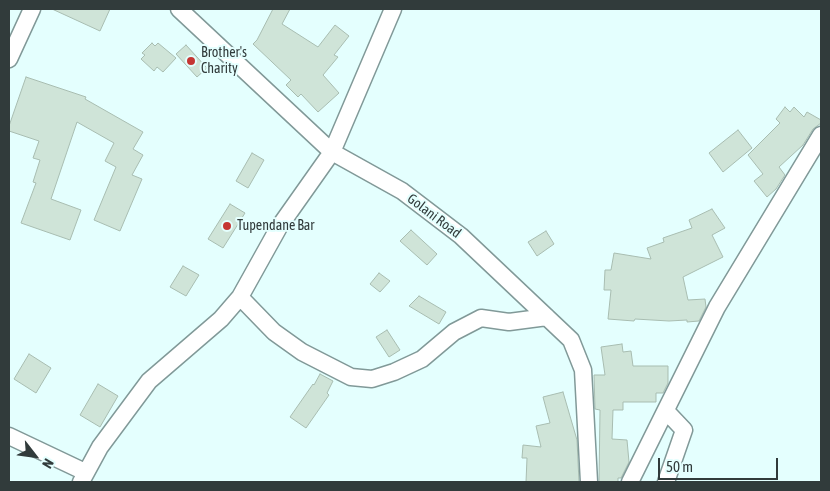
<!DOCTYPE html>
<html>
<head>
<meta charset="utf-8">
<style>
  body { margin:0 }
  #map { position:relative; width:830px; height:491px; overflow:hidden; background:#e4fffe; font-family:"Asap Condensed",sans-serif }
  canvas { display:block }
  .frame { position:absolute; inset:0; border:10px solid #313b3b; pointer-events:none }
  .north { position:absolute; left:10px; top:431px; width:50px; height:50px; -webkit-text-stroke:4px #e4fffe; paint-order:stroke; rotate:120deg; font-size:14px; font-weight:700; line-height:20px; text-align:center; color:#313b3b }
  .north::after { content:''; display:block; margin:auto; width:18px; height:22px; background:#313b3b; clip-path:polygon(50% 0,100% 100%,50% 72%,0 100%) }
  .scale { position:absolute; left:658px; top:458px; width:120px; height:22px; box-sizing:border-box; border:2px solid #313b3b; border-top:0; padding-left:6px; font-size:15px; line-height:18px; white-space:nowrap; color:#313b3b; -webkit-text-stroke:4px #e4fffe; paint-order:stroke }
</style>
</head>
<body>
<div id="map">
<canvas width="830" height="491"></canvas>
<div class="frame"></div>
<div class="north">N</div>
<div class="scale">50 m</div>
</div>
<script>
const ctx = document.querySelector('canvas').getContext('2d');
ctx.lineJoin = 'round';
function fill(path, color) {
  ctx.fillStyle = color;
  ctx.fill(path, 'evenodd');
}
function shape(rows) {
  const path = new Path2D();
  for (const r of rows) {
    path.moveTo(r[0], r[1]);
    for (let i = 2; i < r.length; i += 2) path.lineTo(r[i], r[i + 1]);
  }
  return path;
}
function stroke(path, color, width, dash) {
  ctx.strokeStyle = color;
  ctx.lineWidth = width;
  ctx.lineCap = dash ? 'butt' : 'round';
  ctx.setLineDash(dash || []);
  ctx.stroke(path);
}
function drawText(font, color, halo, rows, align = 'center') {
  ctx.font = font + ' "Asap Condensed",sans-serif';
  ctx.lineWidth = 4;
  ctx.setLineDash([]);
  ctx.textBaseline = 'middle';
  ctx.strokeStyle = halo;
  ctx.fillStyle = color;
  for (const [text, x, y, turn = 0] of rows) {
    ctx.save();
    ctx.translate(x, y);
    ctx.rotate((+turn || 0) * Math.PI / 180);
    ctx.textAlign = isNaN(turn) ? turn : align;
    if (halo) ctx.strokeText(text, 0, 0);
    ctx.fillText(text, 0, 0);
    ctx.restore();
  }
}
const building = shape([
  [52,9,110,9,100,31,52,9],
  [273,9,290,9,282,24,318,47,335,25,349,36,334,55,338,57,323,75,339,93,318,112,301,94,298,97,286,85,291,80,253,44,257,40,273,9],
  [152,43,155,46,158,43,176,58,163,72,157,67,154,71,141,59,145,55,142,53,152,43],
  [186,45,207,68,197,77,176,54,186,45],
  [26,77,86,97,85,99,143,132,133,149,143,155,132,175,142,179,120,231,94,220,116,167,105,161,114,143,77,122,51,199,81,210,70,240,21,223,36,183,33,182,40,160,33,158,39,141,9,131,9,126,26,77],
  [785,107,790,112,794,107,804,117,807,112,821,120,821,123,813,129,803,145,779,167,785,175,776,189,767,197,754,181,763,174,748,155,780,123,776,119,785,107],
  [738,130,752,148,723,172,709,153,738,130],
  [252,153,264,160,248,188,236,181,252,153],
  [230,204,245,213,223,248,208,239,230,204],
  [712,209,725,228,712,235,723,257,683,277,688,300,705,299,706,307,699,321,687,322,687,320,669,321,635,319,634,321,608,319,611,290,604,290,605,270,611,270,614,253,651,259,647,248,664,242,663,238,692,228,689,220,712,209],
  [411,230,437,254,427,265,400,241,411,230],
  [546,231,554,244,537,256,528,242,546,231],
  [183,266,199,275,186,296,170,287,183,266],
  [379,273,390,281,380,292,370,284,379,273],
  [419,296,446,312,439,324,409,306,419,296],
  [387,330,400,350,389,357,376,337,387,330],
  [622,344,623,352,631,351,633,366,668,366,668,383,663,393,656,393,656,402,623,402,623,410,613,410,612,439,627,440,629,462,621,478,618,478,618,482,599,482,600,410,595,409,594,375,605,375,601,347,622,344],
  [29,354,51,368,36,393,14,379,29,354],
  [320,374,333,381,327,393,329,395,306,428,290,417,313,384,314,385,320,374],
  [98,384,118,396,100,427,80,415,98,384],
  [563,392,577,440,579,482,526,482,527,458,522,458,523,445,541,447,536,426,550,423,543,397,563,392]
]);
const minor = shape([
  [179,9,332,152,402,191,461,236,571,340,583,370,589,482],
  [9,59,32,9],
  [240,297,274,332,302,352,351,377,372,379,394,372,422,359,454,332,481,318,509,322,547,317],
  [666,411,684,430,666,482],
  [9,436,85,472],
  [81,482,100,447,149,381,221,319,240,297,279,227,332,152,393,9],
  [630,482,717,307,821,135]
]);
const markers = [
  [191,61,5,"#c53633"],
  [227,226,5,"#c53633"]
];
const poiNames = [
  ["Brother's",201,53],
  ["Charity",201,69],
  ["Tupendane Bar",237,226]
];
const streetNames = [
  ["Golani Road",434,216,37]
];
fill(building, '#cfe4d8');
stroke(building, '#a8bdb1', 1);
stroke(minor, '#819998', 19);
stroke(minor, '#fff', 16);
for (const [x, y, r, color] of markers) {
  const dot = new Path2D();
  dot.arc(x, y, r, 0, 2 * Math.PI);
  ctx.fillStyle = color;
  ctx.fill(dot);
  stroke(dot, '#e4fffe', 2);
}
drawText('14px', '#313b3b', '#e4fffe', poiNames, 'left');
drawText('14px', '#313b3b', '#e4fffe', streetNames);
</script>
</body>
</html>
